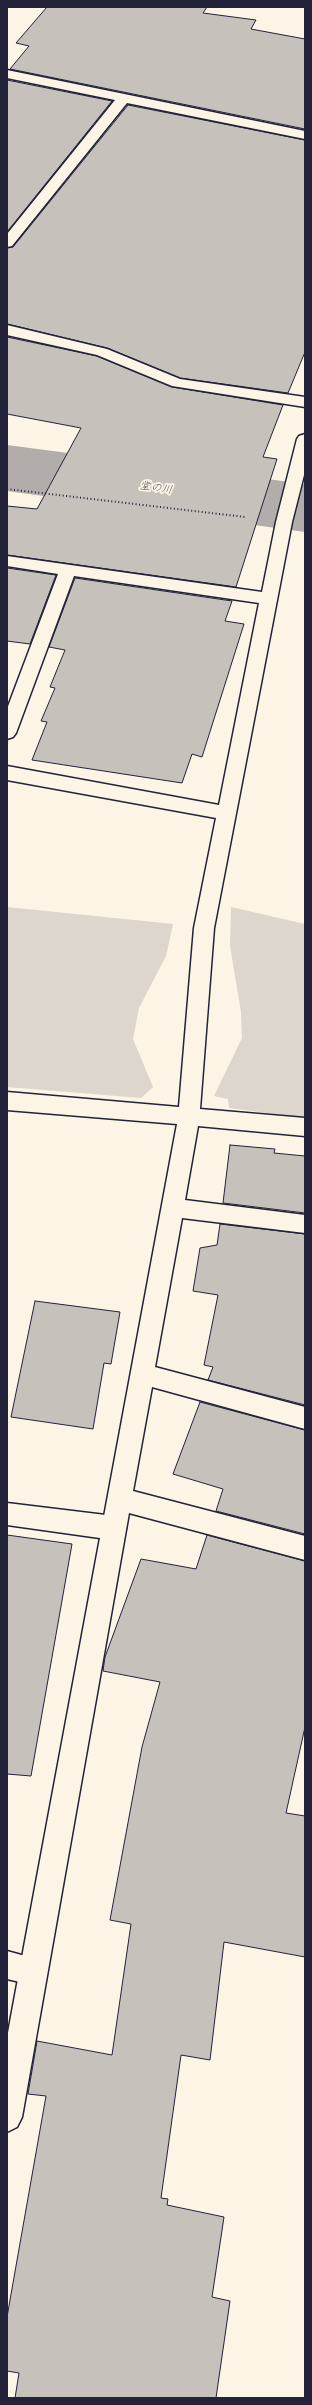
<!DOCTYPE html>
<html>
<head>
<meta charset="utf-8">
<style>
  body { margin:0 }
  #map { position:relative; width:312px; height:2405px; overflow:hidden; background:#fcf5e5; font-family:"Patrick Hand",sans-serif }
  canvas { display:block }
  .frame { position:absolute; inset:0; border:8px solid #22223b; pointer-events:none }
</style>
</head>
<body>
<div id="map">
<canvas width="312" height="2405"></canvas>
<div class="frame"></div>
</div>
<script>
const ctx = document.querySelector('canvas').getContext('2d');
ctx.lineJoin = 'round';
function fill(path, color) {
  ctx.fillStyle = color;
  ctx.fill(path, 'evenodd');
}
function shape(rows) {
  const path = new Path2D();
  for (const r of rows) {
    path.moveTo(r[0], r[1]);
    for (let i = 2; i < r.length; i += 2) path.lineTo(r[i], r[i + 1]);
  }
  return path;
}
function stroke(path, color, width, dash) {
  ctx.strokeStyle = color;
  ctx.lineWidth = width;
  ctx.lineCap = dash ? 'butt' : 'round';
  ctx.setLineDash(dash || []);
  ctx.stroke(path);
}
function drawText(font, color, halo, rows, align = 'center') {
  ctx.font = font + ' "Patrick Hand","Klee One",sans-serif';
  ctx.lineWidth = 3.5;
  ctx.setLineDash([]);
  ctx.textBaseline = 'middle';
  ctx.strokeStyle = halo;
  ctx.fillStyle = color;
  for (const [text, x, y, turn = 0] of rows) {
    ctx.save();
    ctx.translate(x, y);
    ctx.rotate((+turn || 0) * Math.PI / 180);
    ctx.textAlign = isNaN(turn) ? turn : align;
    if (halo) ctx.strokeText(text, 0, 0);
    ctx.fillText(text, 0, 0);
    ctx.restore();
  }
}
const green = shape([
  [7,907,173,924,166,956,139,1008,133,1039,153,1087,141,1098,7,1087],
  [231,907,305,924,305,1118,229,1108,228,1099,214,1096,242,1038,241,1012,230,946]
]);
const river = shape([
  [7,445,305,484,305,532,7,491,7,445]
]);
const building = shape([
  [47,7,207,7,203,13,256,20,251,29,305,39,305,129,10,69,29,46,16,43,47,7],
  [7,80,112,101,7,232,7,80],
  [128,105,305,140,305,352,288,393,180,378,107,348,7,324,7,248,13,247,128,105],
  [7,337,97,356,172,387,283,405,263,457,277,459,236,587,7,555,7,506,37,509,81,428,7,414,7,337],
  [7,568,56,575,30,644,7,641,7,568],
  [75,578,232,601,225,621,244,624,202,757,192,754,182,783,32,760,47,722,41,721,55,688,50,687,65,650,49,647,75,578],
  [230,1145,275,1149,274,1153,305,1156,305,1213,223,1203,230,1145],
  [220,1224,305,1234,305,1405,208,1380,213,1367,204,1365,218,1295,193,1291,200,1248,217,1245,220,1224],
  [35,1301,120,1312,111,1364,104,1363,93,1429,11,1417,35,1301],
  [200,1402,305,1430,305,1534,216,1511,223,1489,173,1474,200,1402],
  [7,1535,72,1544,31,1776,7,1774,7,1535],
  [207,1535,305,1561,305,1727,286,1813,305,1816,305,1957,224,1942,210,2060,181,2055,161,2198,168,2199,167,2205,224,2217,212,2297,230,2301,216,2398,15,2398,19,2373,7,2371,7,2317,46,2096,28,2094,37,2041,112,2055,131,1924,110,1920,142,1747,160,1682,103,1671,105,1657,141,1559,196,1569,207,1535]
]);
const path = shape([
  [7,489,245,517]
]);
const lane = shape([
  [7,1503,114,1516,123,1520,126,1528,123,1536,114,1540,7,1525,7,1503],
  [7,1951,43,1961,47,1971,43,1981,33,1985,7,1979,7,1951]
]);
const street = shape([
  [7,70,305,131,305,139,127,103,12,246,7,247,7,234,115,100,7,78,7,70],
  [7,325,107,349,180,379,305,397,305,407,172,386,97,355,7,335,7,325],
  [305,434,305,471,292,522,214,928,200,1109,305,1118,305,1136,198,1126,185,1200,305,1215,305,1233,182,1218,155,1367,305,1407,305,1429,152,1387,133,1491,305,1536,305,1560,129,1513,22,2117,17,2127,7,2132,7,2038,177,1124,7,1110,7,1092,179,1107,194,928,216,818,7,780,7,766,219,805,259,603,74,576,16,733,13,737,7,739,7,709,58,574,7,566,7,556,262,592,276,522,297,439,299,436,305,434]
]);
const farWaternames = [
  ["堂の川",156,488,8]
];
fill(green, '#dcd6cc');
fill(river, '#b2adab');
fill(building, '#c6c1bb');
stroke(building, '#22223b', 1);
stroke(lane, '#22223b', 3);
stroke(street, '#22223b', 3);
stroke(path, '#22223b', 2, [1, 2.5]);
fill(lane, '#fcf5e5');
fill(street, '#fcf5e5');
drawText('italic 11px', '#545362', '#fcf5e5', farWaternames);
</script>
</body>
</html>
